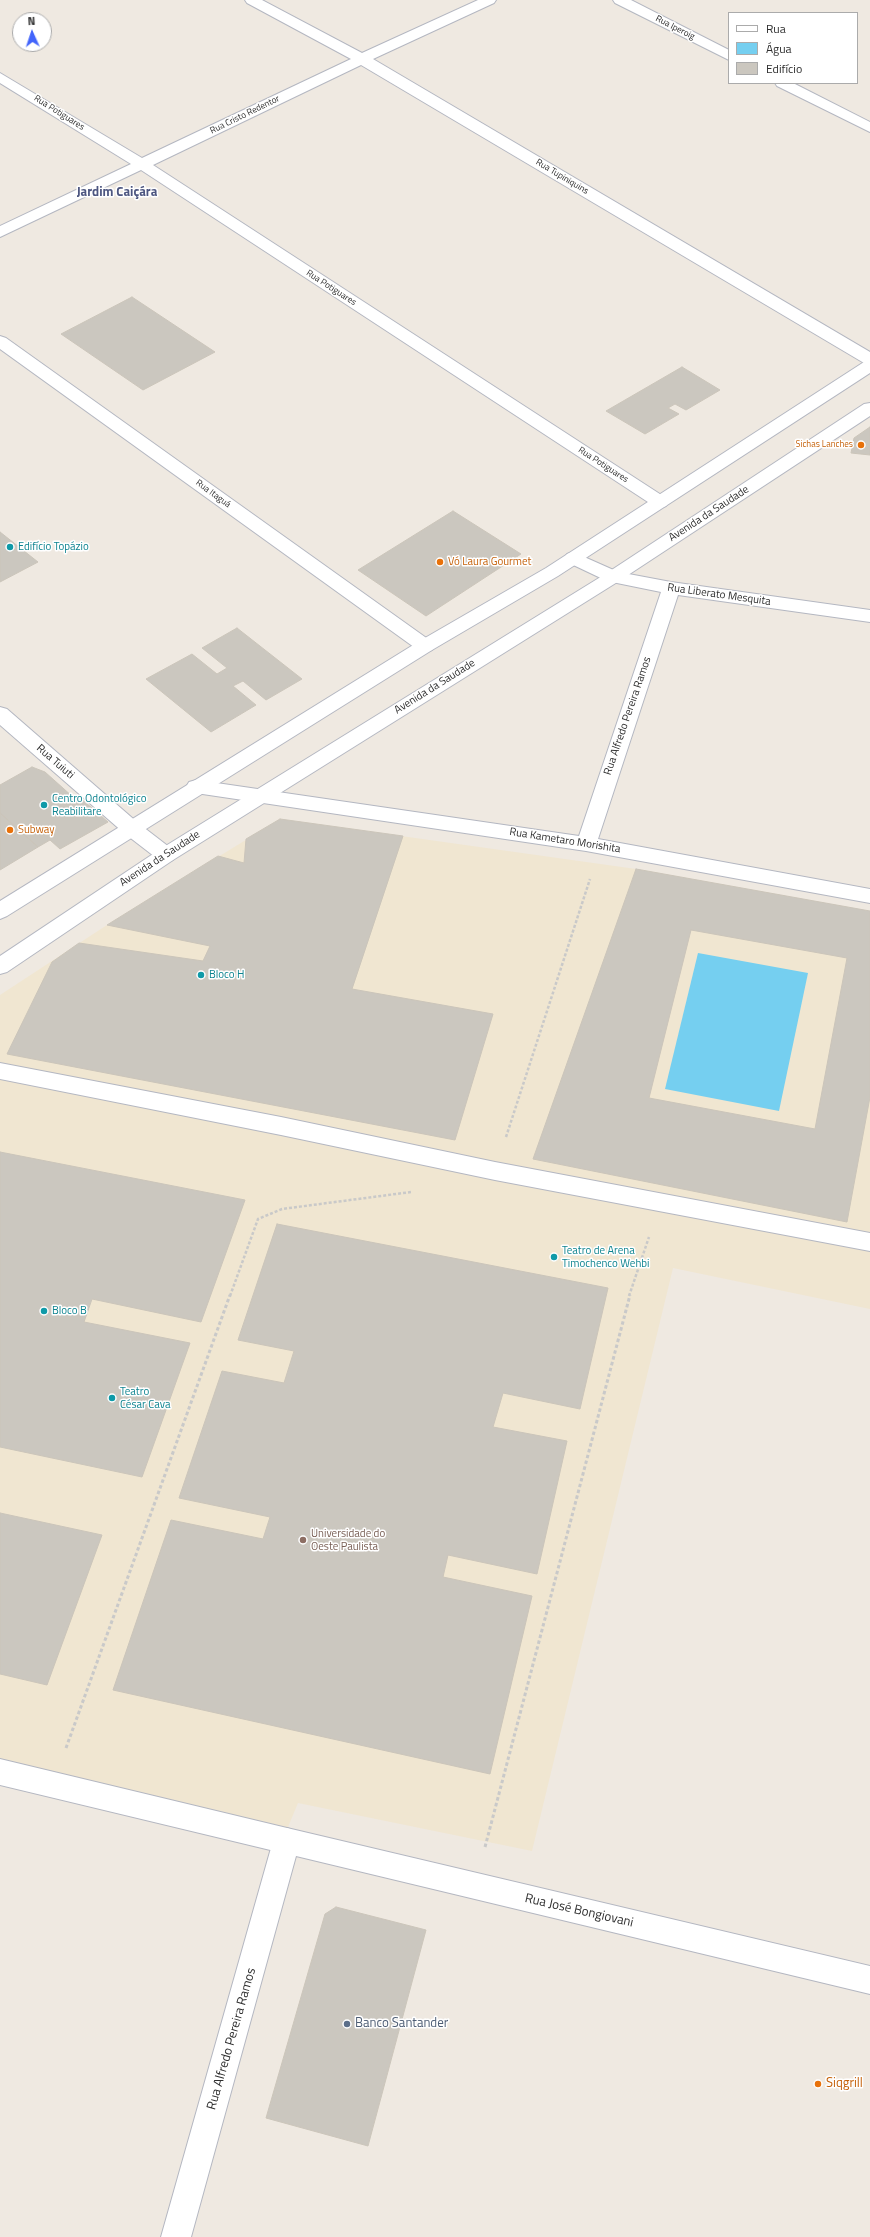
<!DOCTYPE html>
<html>
<head>
<meta charset="utf-8">
<style>
  body { margin:0 }
  #map { position:relative; width:870px; height:2237px; overflow:hidden; background:#efe9e1; font-family:"Titillium Web",sans-serif }
  canvas { display:block }
  .legend { position:absolute; left:728px; top:12px; width:130px; height:72px; box-sizing:border-box; background:#fff; border:1px solid #ababab; margin:0; padding:5px 7px; list-style:none; font-size:12px; color:#2e2e2e }
  .legend li { display:flex; align-items:center; gap:8px; height:20px }
  .legend b { width:20px; border:1px solid #ababab }
  .north { position:absolute; left:12px; top:12px; width:40px; height:40px; box-sizing:border-box; background:#fff; border:1px solid #ababab; border-radius:50%; rotate:357deg; font-size:11px; font-weight:700; line-height:16px; text-align:center; color:#2e2e2e }
  .north::after { content:''; display:block; margin:auto; width:14px; height:18px; background:#4264fb; clip-path:polygon(50% 0,100% 100%,50% 72%,0 100%) }
</style>
</head>
<body>
<div id="map">
<canvas width="870" height="2237"></canvas>
<ul class="legend">
<li><b style="height:5px;background:#fff"></b>Rua</li>
<li><b style="height:11px;background:#75cff0"></b>Água</li>
<li><b style="height:11px;background:#cbc7bf"></b>Edifício</li>
</ul>
<div class="north">N</div>
</div>
<script>
const ctx = document.querySelector('canvas').getContext('2d');
ctx.lineJoin = 'round';
function fill(path, color) {
  ctx.fillStyle = color;
  ctx.fill(path, 'evenodd');
}
function shape(rows) {
  const path = new Path2D();
  for (const r of rows) {
    path.moveTo(r[0], r[1]);
    for (let i = 2; i < r.length; i += 2) path.lineTo(r[i], r[i + 1]);
  }
  return path;
}
function stroke(path, color, width, dash) {
  ctx.strokeStyle = color;
  ctx.lineWidth = width;
  ctx.lineCap = dash ? 'butt' : 'round';
  ctx.setLineDash(dash || []);
  ctx.stroke(path);
}
function drawText(font, color, halo, rows, align = 'center') {
  ctx.font = font + ' "Titillium Web",sans-serif';
  ctx.lineWidth = 3;
  ctx.setLineDash([]);
  ctx.textBaseline = 'middle';
  ctx.strokeStyle = halo;
  ctx.fillStyle = color;
  for (const [text, x, y, turn = 0] of rows) {
    ctx.save();
    ctx.translate(x, y);
    ctx.rotate((+turn || 0) * Math.PI / 180);
    ctx.textAlign = isNaN(turn) ? turn : align;
    if (halo) ctx.strokeText(text, 0, 0);
    ctx.fillText(text, 0, 0);
    ctx.restore();
  }
}
const education = shape([
  [280,819,636,869,870,911,870,1309,673,1268,532,1851,298,1803,283,1839,0,1772,0,995,107,925]
]);
const water = shape([
  [698,953,808,973,779,1111,665,1089]
]);
const building = shape([
  [132,297,215,352,143,390,61,334,132,297],
  [682,367,720,390,686,410,675,404,668,408,679,414,645,434,606,411,682,367],
  [870,427,870,455,851,453,854,438,870,427],
  [453,511,521,554,426,616,358,570,453,511],
  [0,532,38,562,0,582,0,532],
  [237,628,302,679,266,700,243,681,233,686,256,705,211,732,146,679,192,654,217,674,227,668,202,648,237,628],
  [32,767,45,772,73,797,77,795,108,822,60,849,50,840,38,847,0,813,0,785,32,767],
  [0,813,38,847,0,870,0,813],
  [280,819,403,836,352,989,493,1014,455,1140,7,1054,52,962,79,943,203,961,210,946,107,925,218,856,244,863,246,839,280,819],
  [636,869,870,911,870,1097,847,1222,533,1159,636,869],
  [691,930,847,958,815,1129,649,1098,691,930],
  [0,1152,245,1200,201,1322,92,1299,84,1322,190,1343,142,1477,0,1447,0,1152],
  [277,1224,608,1288,580,1409,503,1393,493,1427,567,1441,537,1574,448,1555,443,1577,532,1596,490,1774,113,1690,171,1520,263,1539,270,1517,179,1498,222,1371,284,1383,294,1351,238,1340,277,1224],
  [0,1513,102,1535,47,1685,0,1674,0,1513],
  [336,1907,426,1930,368,2146,266,2118,325,1914,336,1907]
]);
const pathFar1 = shape([
  [506,1137,590,879],
  [230,1296,258,1219,282,1209,411,1192],
  [629,1296,649,1237]
]);
const path = shape([
  [66,1748,230,1295],
  [485,1847,630,1295]
]);
const street = shape([
  [245,0,262,0,362,53,478,0,496,0,494,3,373,59,870,352,870,364,864,363,361,65,153,165,666,498,669,502,666,506,660,508,654,506,141,170,0,237,0,226,131,164,0,83,0,73,142,158,351,59,247,3,245,0],
  [613,0,631,0,729,50,729,60,615,3,613,0],
  [775,83,793,83,870,122,870,132,777,86,775,83],
  [0,336,6,338,432,642,434,646,432,650,425,652,418,650,0,349,0,336],
  [573,552,618,572,671,582,870,610,870,622,678,595,598,839,870,889,870,903,586,851,189,792,186,787,189,782,196,780,579,836,661,592,607,581,567,562,564,558,567,554,573,552],
  [0,707,7,709,138,823,173,850,176,855,173,860,166,862,159,860,124,833,0,725,0,707],
  [0,1063,281,1117,495,1162,870,1233,870,1251,495,1180,281,1135,0,1079,0,1063],
  [0,1759,287,1828,297,1832,301,1841,297,1850,287,1854,0,1785,0,1759]
]);
const secondary = shape([
  [870,361,870,373,558,576,432,650,7,916,0,919,0,901,418,642,546,568,864,362,870,361],
  [870,403,870,416,619,581,173,860,7,972,0,974,0,956,159,850,607,573,864,404,870,403],
  [287,1828,870,1966,870,1994,296,1856,191,2237,161,2237,273,1841,277,1832,287,1828]
]);
const markers = [
  [861,445,4,"#e8710a"],
  [10,547,4,"#0f9aa8"],
  [440,562,4,"#e8710a"],
  [44,805,4,"#0f9aa8"],
  [10,830,4,"#e8710a"],
  [201,975,4,"#0f9aa8"],
  [554,1257,4,"#0f9aa8"],
  [44,1311,4,"#0f9aa8"],
  [112,1398,4,"#0f9aa8"],
  [303,1540,4,"#8d6e63"],
  [347,2024,4,"#5c6f8a"],
  [818,2084,4,"#e8710a"]
];
const farStreetnames = [
  ["Rua Iperoig",675,28,27],
  ["Rua Potiguares",59,113,32],
  ["Rua Cristo Redentor",245,115,-26],
  ["Rua Tupiniquins",562,177,31],
  ["Rua Potiguares",331,288,33],
  ["Rua Potiguares",603,465,33],
  ["Rua Itaguá",213,494,36]
];
const farFoodnames = [
  ["Sichas Lanches",853,445]
];
const streetNames = [
  ["Avenida da Saudade",709,514,-33],
  ["Rua Liberato Mesquita",719,595,8],
  ["Avenida da Saudade",435,687,-32],
  ["Rua Alfredo Pereira Ramos",628,716,-71],
  ["Rua Tuiuti",55,762,41],
  ["Rua Kametaro Morishita",565,841,9],
  ["Avenida da Saudade",160,859,-33]
];
const cultureNames = [
  ["Edifício Topázio",18,547],
  ["Centro Odontológico",52,799],
  ["Reabilitare",52,812],
  ["Bloco H",209,975],
  ["Teatro de Arena",562,1251],
  ["Timochenco Wehbi",562,1264],
  ["Bloco B",52,1311],
  ["Teatro",120,1392],
  ["César Cava",120,1405]
];
const foodNames = [
  ["Vó Laura Gourmet",448,562],
  ["Subway",18,830]
];
const educationNames = [
  ["Universidade do",311,1534],
  ["Oeste Paulista",311,1547]
];
const farDistrictnames = [
  ["Jardim Caiçára",117,193]
];
const nearStreetnames = [
  ["Rua José Bongiovani",579,1911,13],
  ["Rua Alfredo Pereira Ramos",232,2039,-74]
];
const nearServicenames = [
  ["Banco Santander",355,2024]
];
const nearFoodnames = [
  ["Siqgrill",826,2084]
];
fill(education, '#f0e6d1');
fill(water, '#75cff0');
fill(building, '#cbc7bf');
stroke(building, '#cbc5ba', 1);
stroke(street, '#b4b7c1', 2);
stroke(secondary, '#b4b7c1', 2);
stroke(pathFar1, '#c9c9c9', 2.5, [3, 2]);
stroke(path, '#c9c9c9', 3, [3.5, 2.5]);
fill(street, '#fff');
fill(secondary, '#fff');
for (const [x, y, r, color] of markers) {
  const dot = new Path2D();
  dot.arc(x, y, r, 0, 2 * Math.PI);
  ctx.fillStyle = color;
  ctx.fill(dot);
  stroke(dot, '#fff', 1.5);
}
drawText('9px', '#2e2e2e', '#fff', farStreetnames);
drawText('9px', '#c56008', '#fff', farFoodnames, 'right');
drawText('11px', '#2e2e2e', '#fff', streetNames);
drawText('11px', '#0d838f', '#fff', cultureNames, 'left');
drawText('11px', '#c56008', '#fff', foodNames, 'left');
drawText('11px', '#785e54', '#fff', educationNames, 'left');
drawText('bold 13px', '#4d5680', '#fff', farDistrictnames);
drawText('13px', '#2e2e2e', '#fff', nearStreetnames);
drawText('13px', '#4e5e75', '#fff', nearServicenames, 'left');
drawText('13px', '#c56008', '#fff', nearFoodnames, 'left');
</script>
</body>
</html>
